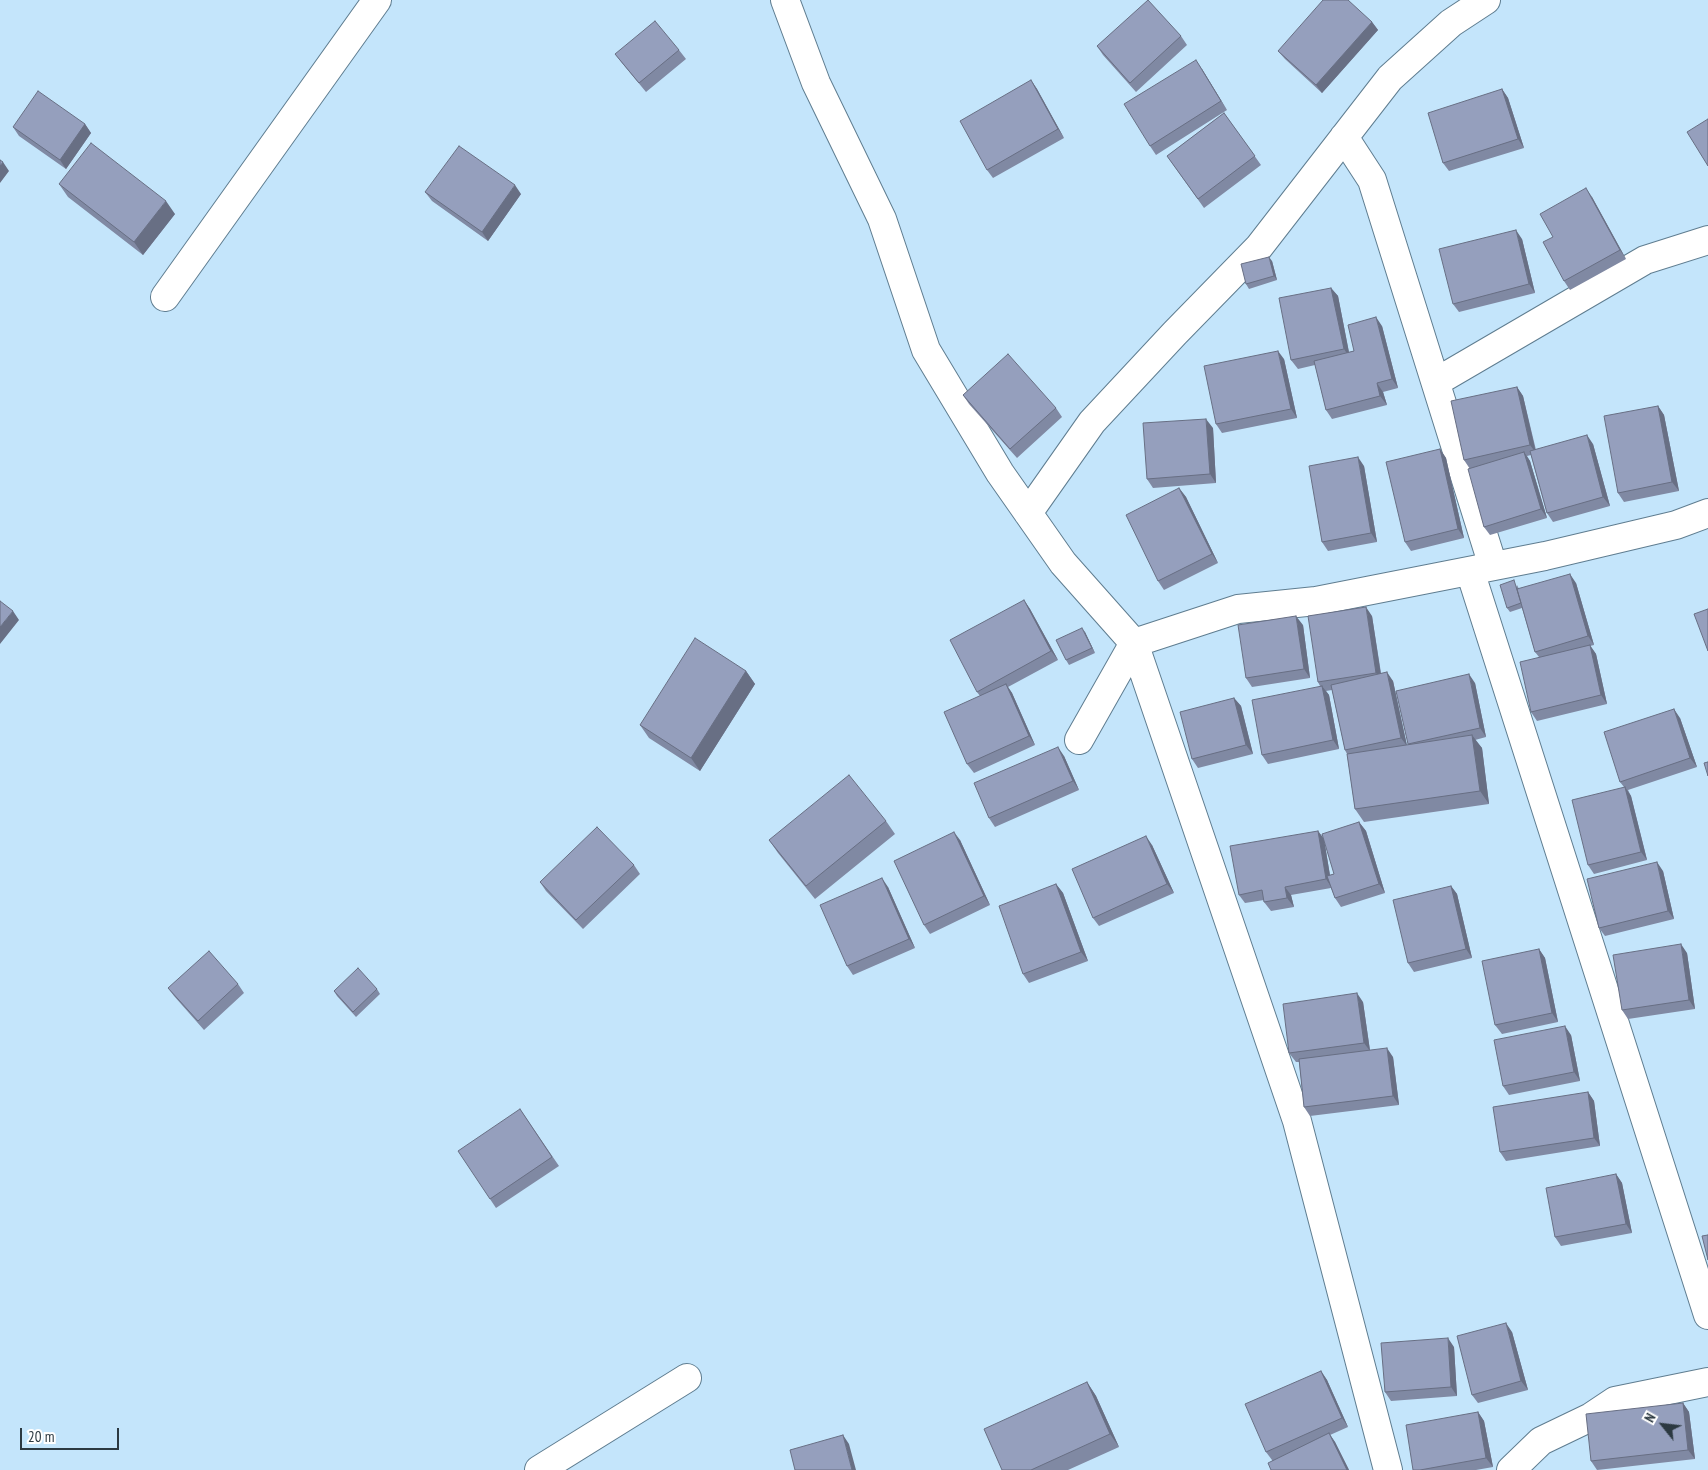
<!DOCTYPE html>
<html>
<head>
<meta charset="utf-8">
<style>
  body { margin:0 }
  #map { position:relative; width:1708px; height:1470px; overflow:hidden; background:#c4e5fb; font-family:"PT Sans Narrow",sans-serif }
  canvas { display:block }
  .north { position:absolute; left:1638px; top:1400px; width:50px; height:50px; -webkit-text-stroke:4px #fff; paint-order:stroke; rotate:299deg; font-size:14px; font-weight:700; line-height:20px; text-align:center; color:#2c3941 }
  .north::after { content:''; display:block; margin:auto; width:18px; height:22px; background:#2c3941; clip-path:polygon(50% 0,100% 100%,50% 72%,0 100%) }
  .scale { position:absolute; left:20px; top:1428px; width:99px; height:22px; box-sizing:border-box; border:2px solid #2c3941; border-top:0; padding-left:6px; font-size:15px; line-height:18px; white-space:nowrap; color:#2c3941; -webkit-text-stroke:4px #fff; paint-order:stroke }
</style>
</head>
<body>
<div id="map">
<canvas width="1708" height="1470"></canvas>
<div class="north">N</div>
<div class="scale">20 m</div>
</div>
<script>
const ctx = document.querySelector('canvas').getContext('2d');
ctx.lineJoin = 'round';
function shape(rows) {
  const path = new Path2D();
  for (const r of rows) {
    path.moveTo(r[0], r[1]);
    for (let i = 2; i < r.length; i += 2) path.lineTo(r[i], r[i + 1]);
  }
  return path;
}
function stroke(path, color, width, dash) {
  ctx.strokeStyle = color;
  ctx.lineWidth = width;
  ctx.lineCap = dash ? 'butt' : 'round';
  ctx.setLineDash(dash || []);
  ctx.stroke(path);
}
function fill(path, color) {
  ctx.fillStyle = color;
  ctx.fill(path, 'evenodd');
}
const minor = shape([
  [785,0,816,83,882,219,926,350,1000,473,1063,563,1134,643,1297,1121,1388,1470],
  [1344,137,1372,180,1493,566],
  [165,297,377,0],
  [1436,382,1645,260,1708,240],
  [1028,513,1092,422,1175,333,1259,247,1390,78,1451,23,1486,0],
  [1470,571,1708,1315],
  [1079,740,1134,643,1238,609,1316,601,1545,556,1676,525,1708,513],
  [539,1470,687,1378],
  [1511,1470,1541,1441,1591,1417,1615,1401,1708,1382]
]);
const wall = shape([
  [1372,22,1378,30,1322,93,1285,59,1278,51],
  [1181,36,1187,45,1136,92,1103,55,1097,46],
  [679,50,686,59,646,92,622,63,615,54],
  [1202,69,1227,110,1156,155,1150,146],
  [1031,80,1037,89,1064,138,993,178,987,170],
  [1502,89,1508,98,1524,148,1449,171,1443,163],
  [1224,113,1261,165,1204,208,1167,156],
  [85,124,91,133,66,169,19,136,13,127],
  [59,184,175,214,143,255,68,197],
  [425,192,521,194,488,241,432,201],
  [1592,197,1626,259,1570,290,1564,281,1553,237],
  [1522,239,1535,293,1459,312,1453,304],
  [1272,261,1277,280,1249,289,1246,284],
  [1331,288,1338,296,1349,352,1354,351,1382,326,1398,388,1383,392,1387,405,1332,419,1326,410,1315,365,1298,369,1291,360],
  [1284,359,1297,418,1222,433,1216,424],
  [1517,387,1523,396,1536,450,1593,444,1610,506,1553,522,1547,513,1531,455,1527,456,1530,461,1547,518,1490,535,1484,527,1470,469,1464,460],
  [963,395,1056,408,1062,417,1017,458,969,404],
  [1658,406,1664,415,1679,491,1624,502,1618,493],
  [1213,428,1216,483,1153,488,1147,479],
  [1440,449,1446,458,1464,538,1411,551,1405,542],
  [1364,466,1377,542,1328,551,1322,542],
  [1179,488,1186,497,1218,563,1164,590,1158,581],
  [1576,583,1594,645,1590,646,1596,654,1607,704,1537,721,1531,712,1539,657,1535,652,1522,608,1510,612,1507,608,1517,585,1519,589],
  [1024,600,1030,609,1058,660,1008,687,1012,693,1035,745,974,773,967,764,980,696,977,692],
  [1372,616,1381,673,1393,681,1407,745,1475,683,1486,737,1475,740,1482,748,1489,804,1364,822,1355,809,1347,754,1345,750,1332,690,1326,691,1329,695,1339,749,1268,764,1262,755,1320,686,1318,682],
  [1303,625,1310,678,1252,687,1246,678],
  [1085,632,1095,653,1069,665,1066,660],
  [746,671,755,684,700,771,649,738,640,725],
  [1234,698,1241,706,1253,754,1198,768,1192,759],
  [1680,718,1697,767,1628,790,1631,796,1647,860,1594,874,1588,865,1624,787,1620,782],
  [1064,756,1079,790,995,827,989,818],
  [886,821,895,834,815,899,778,853,769,840],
  [1359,822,1366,831,1385,893,1341,907,1335,898,1331,888,1291,895,1294,907,1271,911,1264,902,1264,900,1245,903,1239,895,1318,831,1324,839,1330,875,1334,874],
  [960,840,990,905,930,934,924,925],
  [1152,845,1174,893,1099,926,1093,918],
  [634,865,640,874,583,929,546,891,540,882],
  [1663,871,1674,919,1605,936,1599,928],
  [1056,884,1063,893,1088,961,1029,983,1023,974],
  [1451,886,1457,894,1472,958,1414,972,1408,963],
  [888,887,915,948,853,975,847,966],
  [1539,949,1545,958,1558,1022,1502,1034,1495,1025],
  [1687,953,1695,1009,1628,1019,1622,1010],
  [238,984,244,993,204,1030,174,996,168,988],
  [377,989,380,994,356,1017,337,996,334,991],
  [1363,1002,1370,1050,1393,1057,1399,1105,1310,1116,1304,1107,1299,1062,1296,1062,1289,1053],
  [1571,1035,1580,1081,1509,1095,1503,1086],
  [1588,1092,1594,1101,1600,1146,1506,1161,1500,1152],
  [520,1109,559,1166,496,1208,490,1199],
  [1616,1174,1622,1183,1632,1233,1561,1246,1555,1237],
  [1512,1332,1528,1390,1478,1403,1472,1395],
  [1454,1347,1457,1396,1391,1401,1385,1392],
  [1321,1371,1327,1380,1348,1427,1330,1435,1335,1442,1349,1470,1271,1470,1272,1460,1266,1452],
  [1087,1382,1096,1396,1119,1447,1068,1470,1002,1470],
  [1683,1403,1689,1412,1695,1459,1597,1470,1591,1461],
  [1478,1412,1484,1421,1493,1467,1476,1470,1413,1470]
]);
const shadedWall = shape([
  [1372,22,1378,30,1322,93,1316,85],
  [1196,60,1202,69,1227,110,1221,101],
  [1031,80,1037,89,1064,138,1058,129],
  [1502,89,1508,98,1524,148,1518,139],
  [85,124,91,133,66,169,60,160],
  [3,162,9,171,0,183,0,166],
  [515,185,521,194,488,241,482,232],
  [1586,188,1592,197,1626,259,1620,250],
  [166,201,175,214,143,255,134,242],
  [1516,230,1522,239,1535,293,1529,284],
  [1269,257,1272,261,1277,280,1274,276],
  [1331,288,1338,296,1350,358,1344,349],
  [1376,317,1382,326,1398,388,1392,379],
  [1278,351,1284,359,1297,418,1291,409],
  [1377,383,1383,392,1387,405,1380,396],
  [1517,387,1523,396,1536,453,1530,445],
  [1658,406,1664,415,1679,491,1672,482],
  [1206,419,1213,428,1216,483,1210,474],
  [1587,435,1593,444,1610,506,1603,497],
  [1440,449,1446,458,1464,538,1458,529],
  [1524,452,1530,461,1547,518,1541,509],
  [1358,457,1364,466,1377,542,1371,533],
  [1179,488,1186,497,1218,563,1212,554],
  [1570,574,1576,583,1594,645,1588,636],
  [1024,600,1030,609,1058,660,1051,651],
  [1366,607,1372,616,1382,682,1376,673],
  [13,611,19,620,0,644,0,627],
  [1296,616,1303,625,1310,678,1304,669],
  [1082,628,1085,632,1095,653,1092,648],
  [1590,645,1596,654,1607,704,1601,695],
  [746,671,755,684,700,771,691,758],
  [1387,672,1393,681,1407,746,1401,738],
  [1469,674,1475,683,1486,737,1480,728],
  [1006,684,1012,693,1035,745,1029,736],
  [1322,686,1329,695,1339,749,1333,740],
  [1234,698,1241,706,1253,754,1246,745],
  [1674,709,1680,718,1697,767,1690,758],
  [1472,735,1482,748,1489,804,1480,791],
  [1058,747,1064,756,1079,790,1073,781],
  [1625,787,1631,796,1647,860,1641,852],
  [1359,822,1366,831,1385,893,1379,884],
  [1318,831,1324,839,1332,888,1326,879],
  [954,832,960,840,990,905,984,896],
  [1146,836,1152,845,1174,893,1167,884],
  [1657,862,1663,871,1674,919,1668,911],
  [882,878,888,887,915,948,909,939],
  [1056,884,1063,893,1088,961,1081,952],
  [1451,886,1457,894,1472,958,1466,949],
  [1285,887,1291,895,1294,907,1287,898],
  [1681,944,1687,953,1695,1009,1689,1000],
  [1539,949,1545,958,1558,1022,1552,1013],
  [1357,993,1363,1002,1370,1051,1364,1043],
  [1565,1026,1571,1035,1580,1081,1574,1072],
  [1387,1048,1393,1057,1399,1105,1393,1096],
  [1588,1092,1594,1101,1600,1146,1594,1138],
  [1616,1174,1622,1183,1632,1233,1626,1224],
  [1506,1323,1512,1332,1528,1390,1521,1381],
  [1448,1338,1454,1347,1457,1396,1451,1387],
  [1321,1371,1327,1380,1348,1427,1342,1418],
  [1087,1382,1096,1396,1119,1447,1110,1434],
  [1683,1403,1689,1412,1695,1459,1688,1450],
  [1478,1412,1484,1421,1493,1467,1486,1458],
  [1329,1433,1335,1442,1349,1470,1347,1470],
  [843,1435,849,1444,856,1470,852,1470]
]);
const building = shape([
  [1148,0,1181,36,1130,83,1097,46,1148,0],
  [1323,0,1348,0,1372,22,1316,85,1278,51,1323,0],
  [655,21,679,50,639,83,615,54,655,21],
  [1196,60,1221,101,1150,146,1124,104,1196,60],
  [1031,80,1058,129,987,170,960,121,1031,80],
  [1502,89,1518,139,1443,163,1428,113,1502,89],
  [38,91,85,124,60,160,13,127,38,91],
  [1224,113,1255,156,1198,199,1167,156,1224,113],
  [1708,119,1708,166,1687,132,1708,119],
  [91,143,166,201,134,242,59,184,91,143],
  [459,146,515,185,482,232,425,192,459,146],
  [0,160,3,162,0,166,0,160],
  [1586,188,1620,250,1564,281,1543,242,1553,237,1540,214,1586,188],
  [1516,230,1529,284,1453,304,1439,249,1516,230],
  [1269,257,1274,276,1246,284,1241,264,1269,257],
  [1331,288,1344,349,1291,360,1279,298,1331,288],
  [1376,317,1392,379,1377,383,1380,396,1326,410,1314,361,1354,351,1348,325,1376,317],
  [1278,351,1291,409,1216,424,1204,366,1278,351],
  [1008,354,1056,408,1010,449,963,395,1008,354],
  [1517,387,1530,445,1464,460,1451,401,1517,387],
  [1658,406,1672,482,1618,493,1604,416,1658,406],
  [1206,419,1210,474,1147,479,1143,423,1206,419],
  [1587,435,1603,497,1547,513,1530,451,1587,435],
  [1440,449,1458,529,1405,542,1386,462,1440,449],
  [1524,452,1541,509,1484,527,1468,469,1524,452],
  [1358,457,1371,533,1322,542,1309,466,1358,457],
  [1179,488,1212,554,1158,581,1126,515,1179,488],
  [1570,574,1588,636,1535,652,1517,589,1570,574],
  [1514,580,1521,603,1507,608,1500,585,1514,580],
  [1024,600,1051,651,977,692,950,640,1024,600],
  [0,601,13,611,0,627,0,601],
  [1366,607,1376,673,1318,682,1308,616,1366,607],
  [1708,609,1708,651,1694,614,1708,609],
  [1296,616,1304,669,1246,678,1238,625,1296,616],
  [1082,628,1092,648,1066,660,1056,640,1082,628],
  [695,638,746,671,691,758,640,725,695,638],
  [1590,645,1601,695,1531,712,1520,662,1590,645],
  [1387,672,1401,738,1345,750,1331,685,1387,672],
  [1469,674,1480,728,1408,744,1396,691,1469,674],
  [1006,684,1029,736,967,764,944,712,1006,684],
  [1322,686,1333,740,1262,755,1252,700,1322,686],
  [1234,698,1246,745,1192,759,1180,712,1234,698],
  [1674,709,1690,758,1620,782,1604,732,1674,709],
  [1472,735,1480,791,1355,809,1347,754,1472,735],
  [1058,747,1073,781,989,818,974,783,1058,747],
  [1708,762,1708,776,1704,763,1708,762],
  [849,775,886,821,806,886,769,840,849,775],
  [1625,787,1641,852,1588,865,1572,800,1625,787],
  [1359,822,1379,884,1335,898,1327,876,1334,874,1322,834,1359,822],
  [597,827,634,865,576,920,540,882,597,827],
  [1318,831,1326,879,1285,887,1287,898,1264,902,1262,890,1239,895,1230,846,1318,831],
  [954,832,984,896,924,925,894,861,954,832],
  [1146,836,1167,884,1093,918,1072,869,1146,836],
  [1657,862,1668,911,1599,928,1587,879,1657,862],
  [882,878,909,939,847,966,820,905,882,878],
  [1056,884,1081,952,1023,974,999,906,1056,884],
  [1451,886,1466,949,1408,963,1393,900,1451,886],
  [1681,944,1689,1000,1622,1010,1613,955,1681,944],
  [1539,949,1552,1013,1495,1025,1482,961,1539,949],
  [209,951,238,984,198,1021,168,988,209,951],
  [358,968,377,989,353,1012,334,991,358,968],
  [1357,993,1364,1043,1289,1053,1283,1004,1357,993],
  [1565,1026,1574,1072,1503,1086,1494,1040,1565,1026],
  [1387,1048,1393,1096,1304,1107,1299,1059,1387,1048],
  [1588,1092,1594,1138,1500,1152,1493,1107,1588,1092],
  [520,1109,552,1157,490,1199,458,1151,520,1109],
  [1616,1174,1626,1224,1555,1237,1546,1188,1616,1174],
  [1708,1235,1708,1260,1702,1236,1708,1235],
  [1506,1323,1521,1381,1472,1395,1457,1336,1506,1323],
  [1448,1338,1451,1387,1385,1392,1381,1343,1448,1338],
  [1321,1371,1342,1418,1266,1452,1245,1404,1321,1371],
  [1087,1382,1110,1434,1031,1470,1002,1470,984,1429,1087,1382],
  [1683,1403,1688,1450,1591,1461,1586,1414,1683,1403],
  [1478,1412,1486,1458,1420,1470,1413,1470,1406,1425,1478,1412],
  [1329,1433,1347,1470,1271,1470,1268,1463,1329,1433],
  [843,1435,852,1470,795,1470,790,1450,843,1435]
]);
stroke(minor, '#5f7d90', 30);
stroke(minor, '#fff', 28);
fill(wall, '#8089a3');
fill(shadedWall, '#686f84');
fill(building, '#959fbd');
stroke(building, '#686f84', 1);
</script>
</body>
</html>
